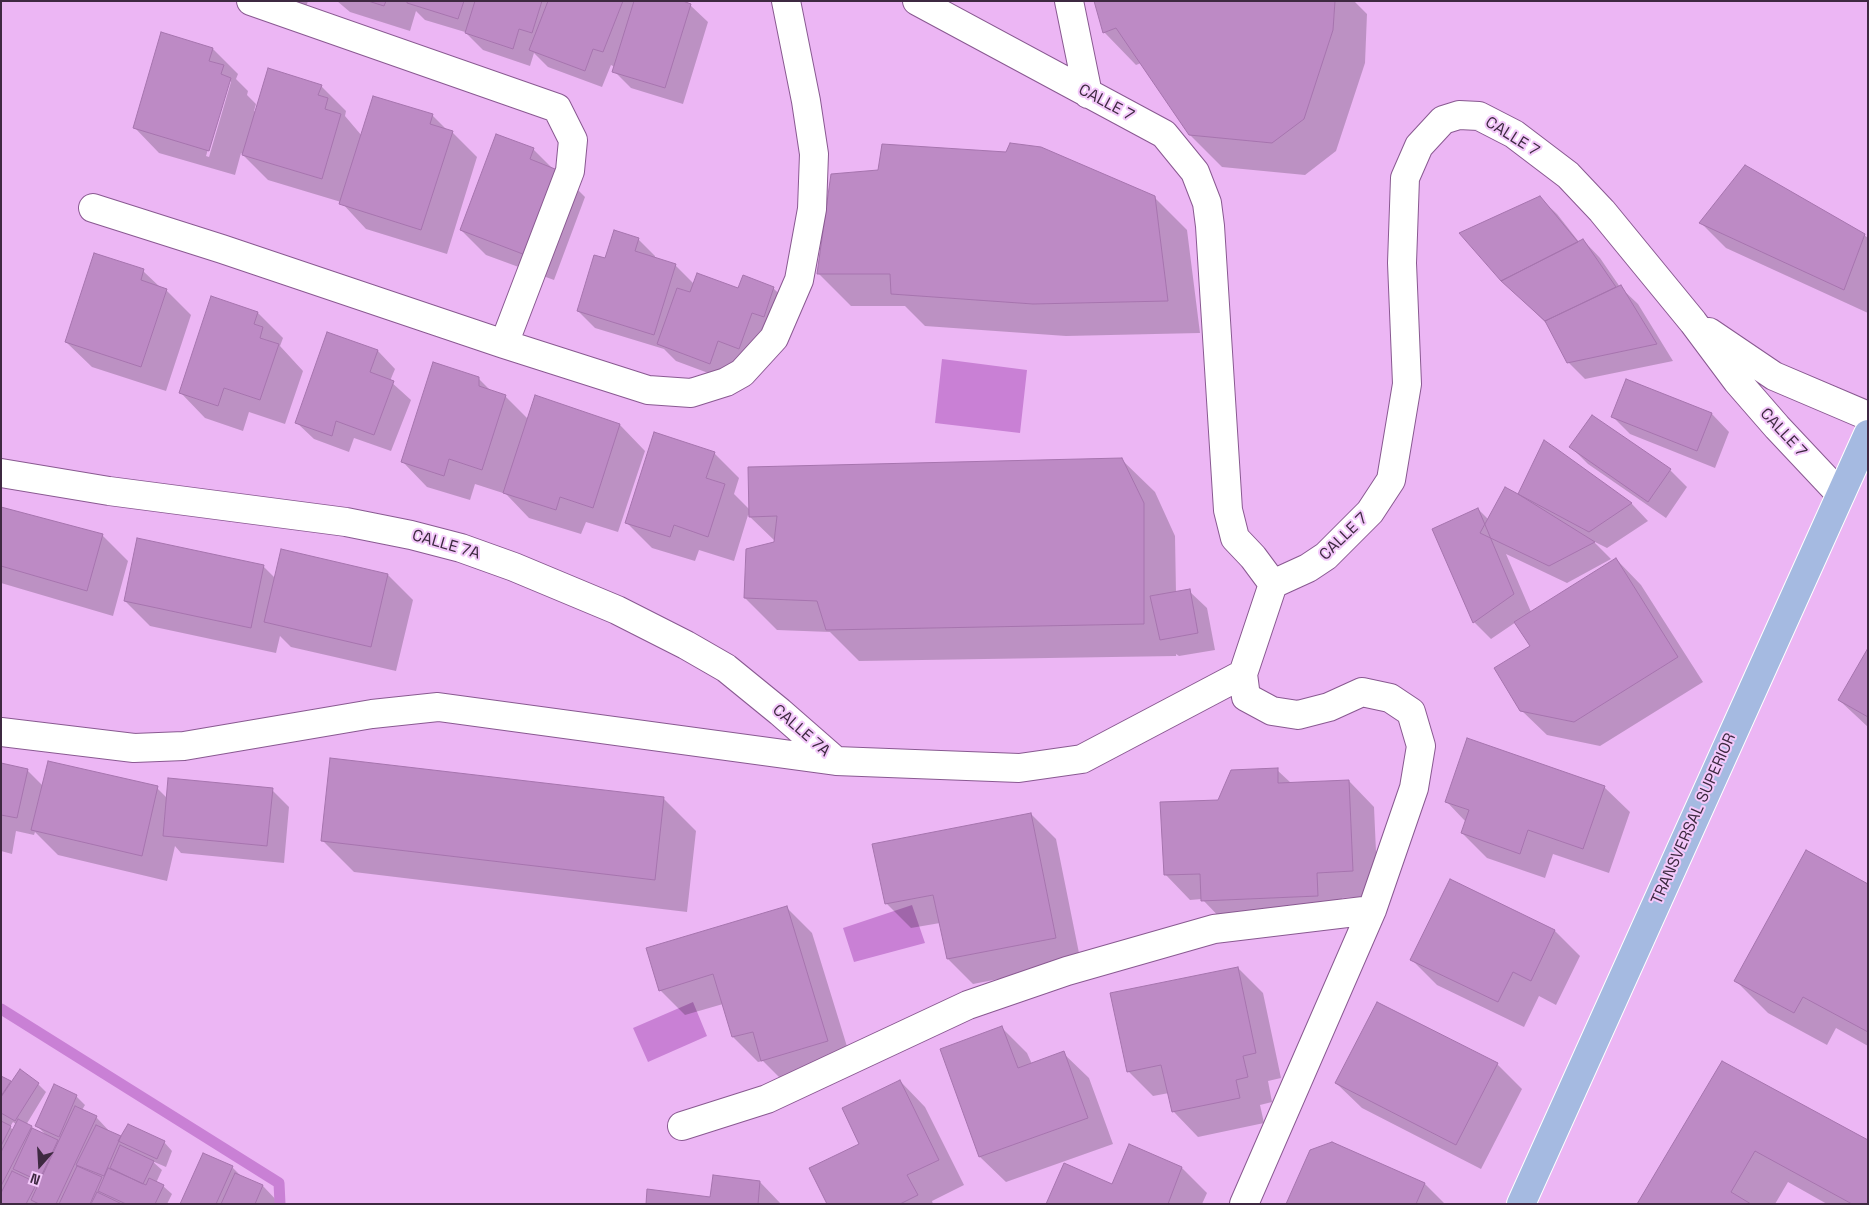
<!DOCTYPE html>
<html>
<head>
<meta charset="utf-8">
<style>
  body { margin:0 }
  #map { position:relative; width:1869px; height:1205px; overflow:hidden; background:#ecb6f4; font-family:"Space Grotesk",sans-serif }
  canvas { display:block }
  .frame { position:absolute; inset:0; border:2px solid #3e2941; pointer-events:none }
  .north { position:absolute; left:15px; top:1140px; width:50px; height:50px; -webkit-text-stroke:4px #f3c8fa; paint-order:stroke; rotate:199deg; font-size:14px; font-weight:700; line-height:20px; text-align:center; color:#3e2941 }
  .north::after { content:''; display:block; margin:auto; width:18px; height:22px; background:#3e2941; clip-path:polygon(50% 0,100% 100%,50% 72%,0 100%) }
</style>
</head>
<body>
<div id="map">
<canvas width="1869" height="1205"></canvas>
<div class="frame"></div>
<div class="north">N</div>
</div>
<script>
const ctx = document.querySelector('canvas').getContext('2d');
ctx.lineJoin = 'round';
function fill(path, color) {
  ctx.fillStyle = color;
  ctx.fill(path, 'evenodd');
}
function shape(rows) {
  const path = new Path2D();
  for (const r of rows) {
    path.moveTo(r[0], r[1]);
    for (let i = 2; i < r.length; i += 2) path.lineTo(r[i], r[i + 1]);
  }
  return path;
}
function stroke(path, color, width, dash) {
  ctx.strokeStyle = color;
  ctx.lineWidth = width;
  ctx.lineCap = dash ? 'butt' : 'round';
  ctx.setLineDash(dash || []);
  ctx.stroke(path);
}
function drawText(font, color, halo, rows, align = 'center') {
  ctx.font = font + ' "Space Grotesk",sans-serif';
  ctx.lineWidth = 4;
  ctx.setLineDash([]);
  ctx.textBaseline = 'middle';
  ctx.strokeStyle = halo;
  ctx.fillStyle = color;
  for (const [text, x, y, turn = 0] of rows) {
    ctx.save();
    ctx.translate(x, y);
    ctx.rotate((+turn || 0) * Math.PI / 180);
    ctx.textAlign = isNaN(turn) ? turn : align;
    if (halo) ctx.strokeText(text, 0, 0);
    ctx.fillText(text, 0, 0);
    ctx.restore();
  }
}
const water = shape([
  [942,359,1027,370,1020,433,935,423],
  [912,905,925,943,854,962,843,928],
  [693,1002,707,1036,648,1062,633,1028]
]);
const shadow = shape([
  [288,1,308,1,306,7],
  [337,1,650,1,690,5,708,22,683,104,631,88,614,71,615,67,611,65,602,87,548,67,534,53,530,66,483,50,465,32,425,20,416,11,410,31,350,12],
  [1095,1,1354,1,1367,14,1365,63,1336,151,1305,175,1222,167,1190,135,1141,63,1136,65,1104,32],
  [213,49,238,74,236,79,248,91,247,95,256,104,254,111,256,112,321,86,346,111,345,116,362,136,432,115,448,131,452,132,477,157,447,254,366,229,341,202,268,180,241,153,235,175,159,153,134,127],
  [229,80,231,82,209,157,206,156],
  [533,149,553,169,560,172,585,197,554,280,486,255,461,230],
  [879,171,1154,197,1187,230,1200,333,1066,336,925,326,905,306,851,306,818,273],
  [1539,197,1557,214,1579,242,1583,240,1600,258,1620,287,1638,304,1673,361,1585,379,1568,362,1547,324,1502,280],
  [1701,223,1864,235,1868,238,1868,313,1726,248],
  [638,239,655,256,655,258,675,265,694,284,739,290,773,288,791,305,756,366,736,358,727,380,676,361,664,349,595,328,578,311,606,260],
  [143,271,161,288,166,290,191,315,166,391,92,367,66,342],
  [258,313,283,338,280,346,303,371,285,424,249,412,243,431,205,418,180,392],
  [328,334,378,351,395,369,390,381,411,400,391,451,354,438,349,452,314,439,296,422],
  [478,378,492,392,505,396,528,419,535,397,620,425,645,451,618,532,586,522,581,534,529,518,506,494,475,484,470,500,427,487,402,461],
  [1626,381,1712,414,1729,432,1715,468,1630,434,1612,416],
  [1545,442,1632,504,1648,521,1607,548,1593,541,1611,559,1567,583,1506,554,1531,612,1616,559,1641,585,1703,682,1600,746,1547,735,1521,710,1532,646,1516,622,1491,639,1474,622,1434,529,1478,509,1489,520,1519,496],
  [1571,447,1670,470,1687,487,1666,518,1588,464],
  [714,453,739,478,734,494,750,510,1122,460,1155,492,1175,536,1176,593,1189,591,1207,608,1215,650,1179,656,1176,654,1176,656,859,661,830,632,777,630,745,598,776,542,748,515,734,561,699,550,695,561,652,548,626,522],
  [1,509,102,535,128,561,113,616,1,583],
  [263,566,275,578,388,575,413,600,396,671,291,647,280,636,276,653,150,626,125,601],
  [1868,650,1868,727,1839,700],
  [1,764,27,770,43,786,157,788,167,798,272,790,289,807,284,863,181,853,175,846,167,881,58,855,35,832,34,835,16,831,12,854,1,851],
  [1277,770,1291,783,1349,781,1374,807,1378,896,1342,898,1343,921,1228,926,1202,899,1190,900,1165,874,1219,801],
  [1604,787,1630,812,1609,873,1553,854,1545,878,1487,858,1462,833,1466,822,1447,802],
  [663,798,696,831,687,912,354,872,322,840],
  [1031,814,1056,839,1081,963,973,984,948,959,940,923,911,928,886,903],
  [1450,880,1555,931,1580,956,1556,1005,1539,996,1524,1027,1437,985,1412,960],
  [1868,885,1868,1046,1836,1028,1827,1045,1768,1013,1735,980],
  [787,908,812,933,853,1066,788,1086,763,1061,758,1062,733,1037,723,1004,685,1015,660,990],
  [1238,968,1263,993,1281,1078,1268,1081,1272,1102,1260,1105,1264,1123,1198,1137,1173,1111,1169,1093,1153,1096,1128,1071],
  [1002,1028,1027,1053,1032,1064,1063,1053,1089,1078,1113,1144,1006,1182,980,1157,942,1050],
  [1722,1062,1868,1204,1827,1204,1788,1182,1775,1204,1639,1204],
  [1497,1064,1522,1089,1481,1169,1362,1108,1336,1083],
  [1,1077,12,1084,38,1084,46,1092,26,1125,47,1136,37,1126,76,1096,85,1105,82,1110,96,1117,112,1134,122,1137,164,1142,172,1151,166,1167,152,1161,162,1170,156,1183,163,1186,172,1194,167,1204,1,1204,3,1192,1,1192],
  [13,1122,17,1125,14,1131,10,1127],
  [900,1081,925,1107,964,1185,932,1201,933,1204,828,1204,861,1145],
  [204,1154,233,1168,242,1177,263,1186,280,1204,182,1204],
  [1182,1168,1207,1193,1202,1204,1048,1204],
  [714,1177,760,1182,781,1204,647,1204,711,1198],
  [1425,1184,1445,1204,1287,1204]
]);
const stream = shape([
  [1,1009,279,1183,280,1204]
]);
const building = shape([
  [368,1,386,1,384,6,368,1],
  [407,1,464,1,458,19,407,3,407,1],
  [475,1,542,1,532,33,519,29,513,49,465,33,475,1],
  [548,1,623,1,603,52,593,49,585,71,529,50,548,1],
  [634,1,683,1,691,4,665,88,612,72,634,1],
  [1094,1,1335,1,1333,30,1304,119,1272,143,1189,135,1116,28,1103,33,1094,1],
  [161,32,213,48,209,61,224,65,221,74,231,78,209,151,133,128,161,32],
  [268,68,322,85,318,95,328,98,325,109,341,114,322,179,242,155,268,68],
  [373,96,433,114,430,124,453,131,421,230,339,204,373,96],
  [496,134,534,148,530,159,560,171,528,256,460,230,496,134],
  [1010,143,1041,147,1155,196,1168,301,1033,304,891,294,890,274,817,274,831,174,878,170,882,144,1006,152,1010,143],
  [1745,165,1865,234,1844,290,1699,223,1745,165],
  [1540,196,1578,242,1501,281,1459,233,1540,196],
  [614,230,639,238,635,251,676,264,654,335,577,311,594,255,605,258,614,230],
  [1583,239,1616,287,1545,321,1501,281,1583,239],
  [94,253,144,269,141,280,167,289,141,367,65,342,94,253],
  [697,273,738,288,743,275,774,287,764,317,752,313,739,349,718,341,710,364,657,344,677,288,690,292,697,273],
  [1621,285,1657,344,1567,363,1545,321,1621,285],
  [211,296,258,312,254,324,263,327,260,338,279,344,260,400,224,388,218,406,179,393,211,296],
  [327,332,378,350,370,372,394,381,374,435,336,421,332,436,295,423,327,332],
  [433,362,479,377,479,386,506,395,482,470,449,459,444,476,401,462,433,362],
  [1626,379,1712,413,1697,451,1611,417,1626,379],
  [535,395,620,424,593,508,560,497,556,510,503,493,535,395],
  [1592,415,1671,469,1648,502,1569,447,1592,415],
  [654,432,715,452,706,478,725,484,708,537,674,525,670,537,625,523,654,432],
  [1544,440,1557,449,1632,503,1589,532,1518,494,1544,440],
  [1122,458,1144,503,1144,624,826,630,817,601,744,598,746,549,774,542,777,516,749,517,748,467,1122,458],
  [1505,487,1518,494,1595,542,1549,566,1480,533,1505,487],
  [1,507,103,534,87,591,1,566,1,507],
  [1478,508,1514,594,1473,623,1432,529,1478,508],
  [137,538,264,565,251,628,124,601,137,538],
  [281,549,388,574,371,647,264,622,281,549],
  [1616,558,1678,657,1574,722,1520,711,1494,668,1530,646,1514,622,1616,558],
  [1190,589,1198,633,1160,640,1150,596,1190,589],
  [1868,648,1868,717,1838,700,1868,648],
  [1467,738,1605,786,1583,849,1528,830,1520,854,1461,833,1469,810,1445,802,1467,738],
  [330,758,664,797,655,880,321,841,330,758],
  [48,761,158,786,142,856,31,830,48,761],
  [1,763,28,769,17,818,1,815,1,763],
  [1278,768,1278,783,1349,780,1353,871,1317,873,1318,896,1201,901,1200,874,1164,875,1160,802,1218,800,1231,770,1278,768],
  [168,778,273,788,267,846,163,836,168,778],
  [1031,813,1056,938,947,959,933,895,885,904,872,844,1031,813],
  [1806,850,1868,884,1868,1032,1803,997,1794,1013,1734,981,1806,850],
  [1450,879,1555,930,1531,981,1513,972,1498,1002,1410,960,1450,879],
  [787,906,828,1041,761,1061,753,1032,732,1037,713,974,659,991,646,948,787,906],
  [1238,967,1256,1053,1243,1056,1248,1077,1236,1080,1240,1098,1172,1112,1161,1065,1127,1072,1110,993,1238,967],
  [1377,1002,1498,1063,1456,1145,1335,1083,1377,1002],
  [1002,1026,1018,1068,1064,1051,1088,1118,979,1157,940,1049,1002,1026],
  [1722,1061,1868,1140,1868,1204,1852,1204,1755,1151,1731,1192,1751,1204,1637,1204,1722,1061],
  [20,1069,39,1083,15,1121,1,1113,1,1097,20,1069],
  [1,1076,11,1081,1,1096,1,1076],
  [900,1080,939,1160,907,1175,918,1195,900,1204,827,1204,809,1168,859,1144,842,1108,900,1080],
  [54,1084,77,1095,59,1137,35,1126,54,1084],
  [75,1106,97,1116,56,1204,39,1204,31,1200,75,1106],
  [18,1119,32,1126,1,1186,1,1152,18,1119],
  [1,1121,11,1126,1,1146,1,1121],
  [128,1124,165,1141,157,1159,118,1141,128,1124],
  [96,1125,121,1136,104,1176,76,1165,96,1125],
  [32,1128,58,1140,39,1181,13,1169,32,1128],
  [1332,1142,1425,1183,1416,1204,1286,1204,1310,1150,1332,1142],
  [1129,1144,1182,1167,1168,1204,1046,1204,1064,1163,1112,1184,1129,1144],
  [120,1145,154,1161,143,1184,110,1168,120,1145],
  [203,1153,233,1166,216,1204,180,1204,203,1153],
  [77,1166,102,1177,90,1204,59,1204,77,1166],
  [108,1168,146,1185,149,1178,164,1185,155,1204,126,1204,98,1191,108,1168],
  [12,1171,37,1183,26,1204,1,1204,1,1193,12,1171],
  [235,1173,263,1185,255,1204,221,1204,235,1173],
  [713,1175,760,1181,758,1204,646,1204,647,1189,710,1197,713,1175],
  [97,1192,122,1204,91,1204,97,1192]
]);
const minor = shape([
  [251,1,557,108,573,140,570,171,504,344],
  [917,1,1164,134,1195,172,1207,203,1210,226,1228,510,1235,538,1253,557,1273,584],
  [1069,1,1088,94],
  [93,208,222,249,504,344,648,390,691,393,726,382,742,373,774,338,799,280,812,209,814,154,806,101,786,1],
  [1709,332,1774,376,1868,416],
  [1,473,109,491,346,522,411,535,461,548,514,567,617,610,686,645,726,668,780,712,836,761],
  [1273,584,1308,568,1326,556,1370,512,1391,480,1407,384,1402,263,1405,178,1419,146,1443,120,1459,115,1479,116,1514,134,1568,175,1602,211,1693,322,1737,381,1777,427,1840,494],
  [1243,674,1246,697,1272,711,1298,715,1329,707,1362,692,1390,698,1411,712,1421,746,1414,788,1372,910,1244,1204],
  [1,732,134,748,184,746,372,714,438,707,836,761,1019,768,1082,759,1243,674,1273,584],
  [682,1126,767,1099,968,1005,1067,971,1214,929,1372,910]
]);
const major = shape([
  [1521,1204,1868,434]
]);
const streetNames = [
  ["CALLE 7",1106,103,28],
  ["CALLE 7",1512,137,32],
  ["CALLE 7",1783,433,47],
  ["CALLE 7",1344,537,-44],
  ["CALLE 7A",446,545,16],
  ["CALLE 7A",801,731,41],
  ["TRANSVERSAL SUPERIOR",1694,819,-66]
];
fill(water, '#c980d5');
fill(shadow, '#0003');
stroke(stream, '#c980d5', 11);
fill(building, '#bd8ac5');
stroke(building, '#a674ae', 1);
stroke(minor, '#895991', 30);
stroke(major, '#fff', 30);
stroke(minor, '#fff', 28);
stroke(major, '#a5bae1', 28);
drawText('16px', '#3e2941', '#f3c8fa', streetNames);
</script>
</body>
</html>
